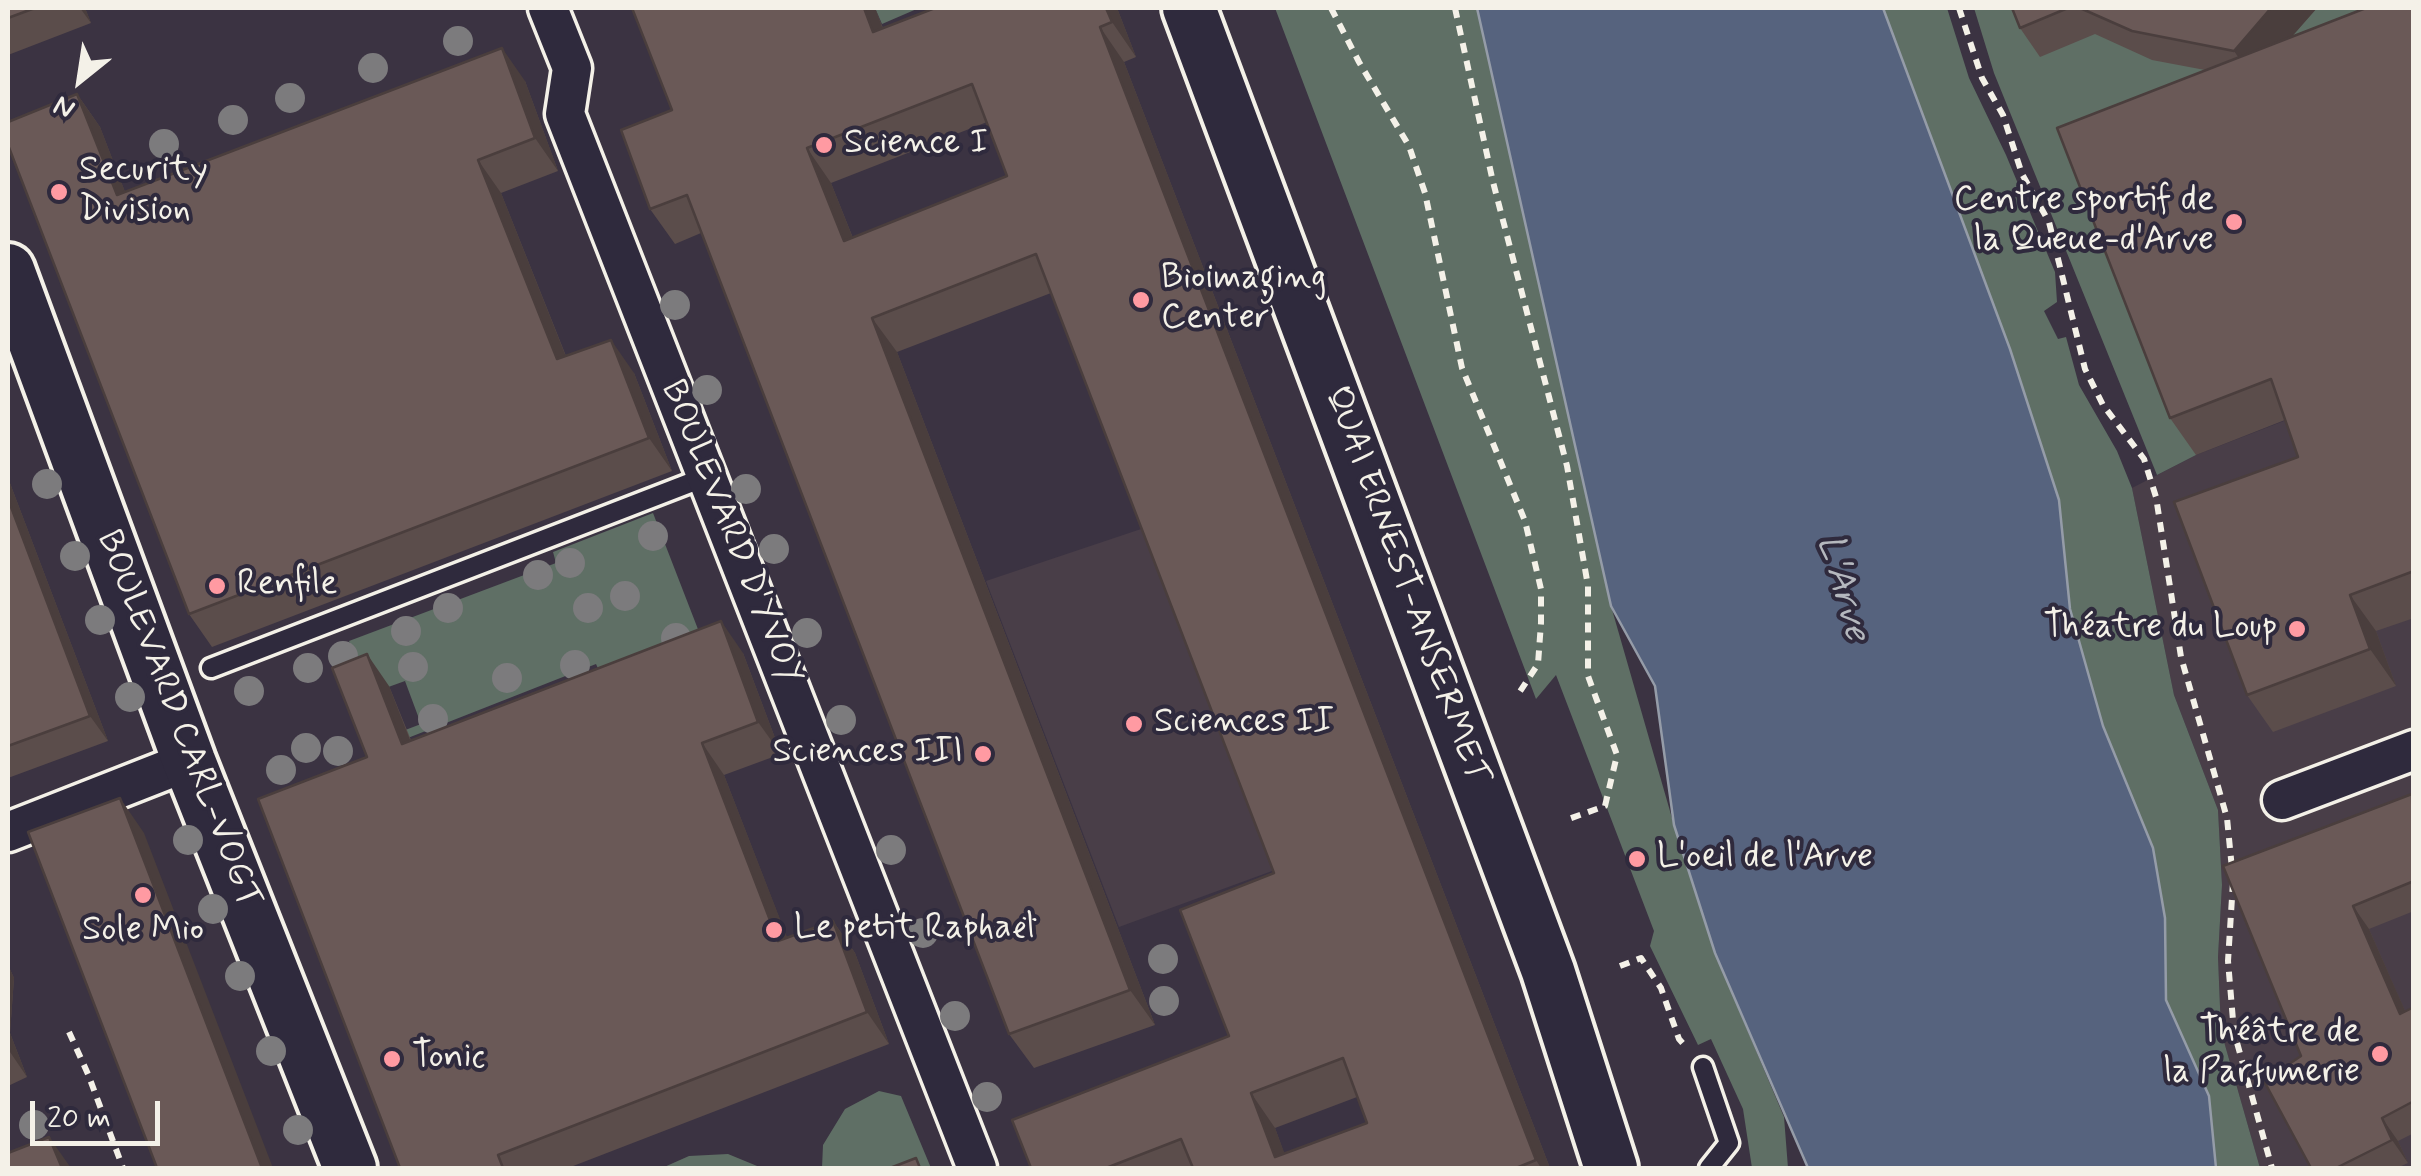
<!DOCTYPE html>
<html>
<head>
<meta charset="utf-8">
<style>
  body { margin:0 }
  #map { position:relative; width:2421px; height:1176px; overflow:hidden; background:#3b3342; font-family:Mynerve,sans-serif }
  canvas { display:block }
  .frame { position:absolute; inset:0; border:10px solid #f4f1e8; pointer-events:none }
  .north { position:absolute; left:30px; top:30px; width:100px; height:100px; -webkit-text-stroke:8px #2f2a3d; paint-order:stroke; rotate:210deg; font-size:28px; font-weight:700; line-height:40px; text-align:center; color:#f4f1e8 }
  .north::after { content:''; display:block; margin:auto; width:35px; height:45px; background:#f4f1e8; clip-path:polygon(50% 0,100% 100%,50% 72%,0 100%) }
  .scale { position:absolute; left:30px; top:1101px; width:130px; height:45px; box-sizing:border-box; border:5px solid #f4f1e8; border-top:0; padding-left:12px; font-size:30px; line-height:35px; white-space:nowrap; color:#f4f1e8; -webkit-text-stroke:8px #2f2a3d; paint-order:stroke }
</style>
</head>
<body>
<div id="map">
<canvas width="2421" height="1176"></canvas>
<div class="frame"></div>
<div class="north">N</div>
<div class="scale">20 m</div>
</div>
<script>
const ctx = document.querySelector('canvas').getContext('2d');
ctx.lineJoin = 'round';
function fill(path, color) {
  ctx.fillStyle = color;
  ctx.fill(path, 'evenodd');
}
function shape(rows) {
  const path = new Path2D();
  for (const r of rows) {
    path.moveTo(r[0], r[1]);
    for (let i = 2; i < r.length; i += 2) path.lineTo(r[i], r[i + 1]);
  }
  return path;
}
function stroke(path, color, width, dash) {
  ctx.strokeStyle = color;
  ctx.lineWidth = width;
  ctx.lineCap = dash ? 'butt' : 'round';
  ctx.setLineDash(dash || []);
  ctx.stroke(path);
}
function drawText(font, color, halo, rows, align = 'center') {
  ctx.font = font + ' Mynerve,sans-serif';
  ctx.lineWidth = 8;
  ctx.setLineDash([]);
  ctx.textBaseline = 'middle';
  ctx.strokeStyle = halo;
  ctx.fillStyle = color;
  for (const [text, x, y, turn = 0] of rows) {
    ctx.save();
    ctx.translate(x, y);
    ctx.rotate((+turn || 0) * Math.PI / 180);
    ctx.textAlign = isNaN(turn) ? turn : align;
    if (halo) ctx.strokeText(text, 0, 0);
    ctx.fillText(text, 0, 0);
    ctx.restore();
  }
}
const built = shape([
  [2413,371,2413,1168,2260,1168,2221,1031,2218,957,2222,885,2218,810,2174,695,2132,488,2196,455],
  [1150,526,1283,867,1119,927,986,581]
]);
const green = shape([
  [875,8,919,8,882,24],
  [1275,8,1477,8,1611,606,1674,825,1715,953,1784,1117,1788,1168,1752,1168,1743,1109,1711,1039,1698,1045,1650,946,1654,931,1556,675,1536,699],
  [1883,8,1947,8,1969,78,2006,155,2055,272,2057,302,2044,311,2058,339,2066,337,2079,385,2117,451,2132,488,2174,695,2218,810,2222,885,2218,957,2221,1031,2260,1168,2216,1168,2209,1096,2166,1000,2165,918,2103,726,2070,609,2059,500,2010,349],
  [1974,8,2413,8,2196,455,2157,475,1994,73],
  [653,513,701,637,601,675,596,664,390,745,387,737,421,724,405,681,369,694,349,641,556,563,553,552],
  [879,1091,901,1096,931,1168,822,1168,823,1145,845,1109],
  [728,1154,762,1168,662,1168,689,1156]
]);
const water = shape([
  [1477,8,1883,8,2010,349,2059,500,2070,609,2103,726,2153,848,2165,918,2166,1000,2209,1096,2216,1168,1808,1168,1715,953,1674,825,1655,686,1611,606,1477,8]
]);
const path = shape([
  [1331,8,1359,62,1409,146,1425,193,1462,368,1525,521,1541,589,1541,623,1538,664,1519,693],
  [1455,8,1493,182,1567,466,1588,586,1588,676,1617,755,1605,806,1566,820],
  [1959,8,1982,78,2003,115,2022,174,2049,222,2085,369,2103,405,2144,459,2156,497,2181,657,2227,818,2232,869],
  [2233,882,2228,961,2234,1032,2272,1168],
  [1620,966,1641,958,1661,988,1679,1039,1686,1047],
  [69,1032,88,1074,123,1168]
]);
const lane = shape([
  [211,668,708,476],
  [1703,1067,1729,1143,1709,1168]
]);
const street = shape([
  [548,8,572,68,565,114,977,1168],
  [2282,800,2414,750],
  [8,832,189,761]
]);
const secondary = shape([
  [1189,8,1548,971,1611,1168],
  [8,270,189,761,350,1168]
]);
const trees = [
  [458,41],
  [373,68],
  [290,98],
  [233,120],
  [164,144],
  [675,305],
  [707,390],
  [47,484],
  [746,489],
  [653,536],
  [774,549],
  [75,556],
  [570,563],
  [538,575],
  [625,596],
  [448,608],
  [588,608],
  [100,620],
  [406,631],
  [807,633],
  [676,638],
  [343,656],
  [575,665],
  [413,667],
  [308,668],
  [507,678],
  [249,691],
  [130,697],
  [433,719],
  [841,720],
  [306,748],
  [338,751],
  [281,770],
  [188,840],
  [891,850],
  [213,909],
  [923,933],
  [1163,959],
  [240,976],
  [1164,1001],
  [955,1016],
  [271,1051],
  [987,1097],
  [34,1125],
  [298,1130]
];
const wall = shape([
  [8,8,85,8,91,23,8,55],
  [632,8,875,8,883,28,1117,8,1136,57,1124,62,1550,1168,1031,1168,1229,1036,1274,873,1051,293,897,352,1155,1025,1034,1068,1009,1034,701,233,675,244,650,209,672,110],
  [987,122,1007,176,853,238,831,183],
  [1357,1097,1367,1123,1284,1153,1275,1128],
  [2012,8,2317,8,2292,36,2414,8,2414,618,2376,631,2396,686,2273,732,2247,695,2298,457,2285,420,2196,455,2170,418,2205,70,2152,60,2095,34,2040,57,2020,28],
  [525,81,558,171,501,193,566,356,634,373,672,471,212,647,189,614,77,94,100,127,125,192],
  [8,478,108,741,8,778],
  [743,653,781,754,724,775,787,938,833,921,855,953,889,1044,568,1168,400,1168,367,757,389,686,411,740],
  [2414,796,2414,911,2369,929,2405,1011,2414,1007,2414,1133,2398,1141,2408,1163,2397,1168,2311,1168,2301,1056,2223,866],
  [8,965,14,978,10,1033,27,1077,8,1086]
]);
const shadedWall = shape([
  [80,8,85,8,91,23],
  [864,8,875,8,897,67,873,32],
  [1106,8,1117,8,1136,57,1112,22],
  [2271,8,2317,8,2254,80,2234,51],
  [1100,27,1124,62,1550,1168,1541,1168,1536,1160],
  [502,48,525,81,558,171,535,138],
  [77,94,100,127,139,228,117,195],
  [807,148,831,183,868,276,844,241],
  [478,160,501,193,580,392,557,359],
  [872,318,897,352,1155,1025,1130,990],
  [611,340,634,373,672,471,649,438],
  [8,478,108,741,90,716,8,499],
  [2350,595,2376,631,2396,686,2370,649],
  [721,621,743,653,781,754,758,722],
  [367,654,389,686,424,776,402,744],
  [702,743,724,775,801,973,778,941],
  [120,798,144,833,273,1168,262,1168],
  [2353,906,2369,929,2414,1031,2400,1014],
  [833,921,855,953,889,1044,867,1012],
  [8,965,14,978,10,1033,27,1077,8,1049],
  [1251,1093,1275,1128,1290,1168,1275,1157],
  [2382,1118,2398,1141,2408,1163,2392,1140],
  [49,1137,71,1168,62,1168]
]);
const building = shape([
  [8,8,35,8,8,18,8,8],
  [632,8,864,8,873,32,935,8,1106,8,1112,22,1100,27,1536,1160,1516,1168,1193,1168,1181,1139,1106,1168,1031,1168,1012,1120,1229,1036,1180,910,1274,873,1036,254,872,318,1130,990,1009,1034,687,195,650,209,621,130,672,110,632,8],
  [972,84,1007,176,844,241,807,148,972,84],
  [1343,1058,1367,1123,1275,1157,1251,1093,1343,1058],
  [2012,8,2068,8,2020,28,2012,8],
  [2080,8,2271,8,2234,51,2132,31,2080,8],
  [2366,8,2414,8,2414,571,2350,595,2370,649,2247,695,2174,502,2298,457,2271,379,2170,418,2057,128,2366,8],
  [502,48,535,138,478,160,557,359,611,340,649,438,189,614,8,145,8,122,77,94,117,195,502,48],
  [8,499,90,716,8,746,8,499],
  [721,621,758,722,702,743,778,941,833,921,867,1012,498,1155,503,1168,400,1168,258,799,367,757,332,668,367,654,402,744,721,621],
  [2412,794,2414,881,2353,906,2400,1014,2414,1007,2414,1101,2382,1118,2392,1140,2336,1168,2311,1168,2264,1081,2301,1056,2223,866,2412,794],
  [120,798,262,1168,157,1168,28,832,120,798],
  [49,1137,62,1168,8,1168,8,1153,49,1137],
  [916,1158,920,1168,890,1168,916,1158]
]);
const markers = [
  [824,145,10,"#ff9aa2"],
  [59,192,10,"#ff9aa2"],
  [2234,222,10,"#ff9aa2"],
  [1141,300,10,"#ff9aa2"],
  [217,586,10,"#ff9aa2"],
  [2297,629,10,"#ff9aa2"],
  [1134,724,10,"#ff9aa2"],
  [983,754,10,"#ff9aa2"],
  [1637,859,10,"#ff9aa2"],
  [143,895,10,"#ff9aa2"],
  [774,930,10,"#ff9aa2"],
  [2380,1054,10,"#ff9aa2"],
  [392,1059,10,"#ff9aa2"]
];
const poiNames = [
  ["Science I",844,145],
  ["Security",79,172],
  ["Division",79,212],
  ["Centre sportif de",2214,202,"right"],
  ["la Queue-d'Arve",2214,242,"right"],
  ["Bioimaging",1161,280],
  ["Center",1161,320],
  ["Renfile",237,586],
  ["Théatre du Loup",2277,629,"right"],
  ["Sciences II",1154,724],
  ["Sciences III",963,754,"right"],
  ["L'oeil de l'Arve",1657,859],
  ["Le petit Raphaël",794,930],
  ["Sole Mio",143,932,"center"],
  ["Théâtre de",2360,1034,"right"],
  ["la Parfumerie",2360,1074,"right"],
  ["Tonic",412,1059]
];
const streetNames = [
  ["BOULEVARD D'YVOY",730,533,68],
  ["QUAI ERNEST-ANSERMET",1405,586,70],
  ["BOULEVARD CARL-VOGT",177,720,69]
];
const waterNames = [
  ["L'Arve",1841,588,74]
];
fill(built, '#493e48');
fill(green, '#5f6f65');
fill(water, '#56637e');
stroke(water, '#959ca8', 2.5);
stroke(lane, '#f4f1e8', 25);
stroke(street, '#f4f1e8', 45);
stroke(secondary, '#f4f1e8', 60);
stroke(path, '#f4f1e8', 6, [10, 8]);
stroke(lane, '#2f2a3d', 18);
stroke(street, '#2f2a3d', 38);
stroke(secondary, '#2f2a3d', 52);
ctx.fillStyle = '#7c7b7d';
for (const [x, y] of trees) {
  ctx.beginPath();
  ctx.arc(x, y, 15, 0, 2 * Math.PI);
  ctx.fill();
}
fill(wall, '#5b4d4b');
fill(shadedWall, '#4a3e3d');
fill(building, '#6a5957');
stroke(building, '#4a3e3d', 2.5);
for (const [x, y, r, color] of markers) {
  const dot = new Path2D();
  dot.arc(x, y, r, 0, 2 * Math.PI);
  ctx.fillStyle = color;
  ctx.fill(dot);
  stroke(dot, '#2f2a3d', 4);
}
drawText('35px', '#f4f1e8', '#2f2a3d', poiNames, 'left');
drawText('35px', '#f4f1e8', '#2f2a3d', streetNames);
drawText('italic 38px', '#b5b8be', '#2f2a3d', waterNames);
</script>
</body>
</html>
